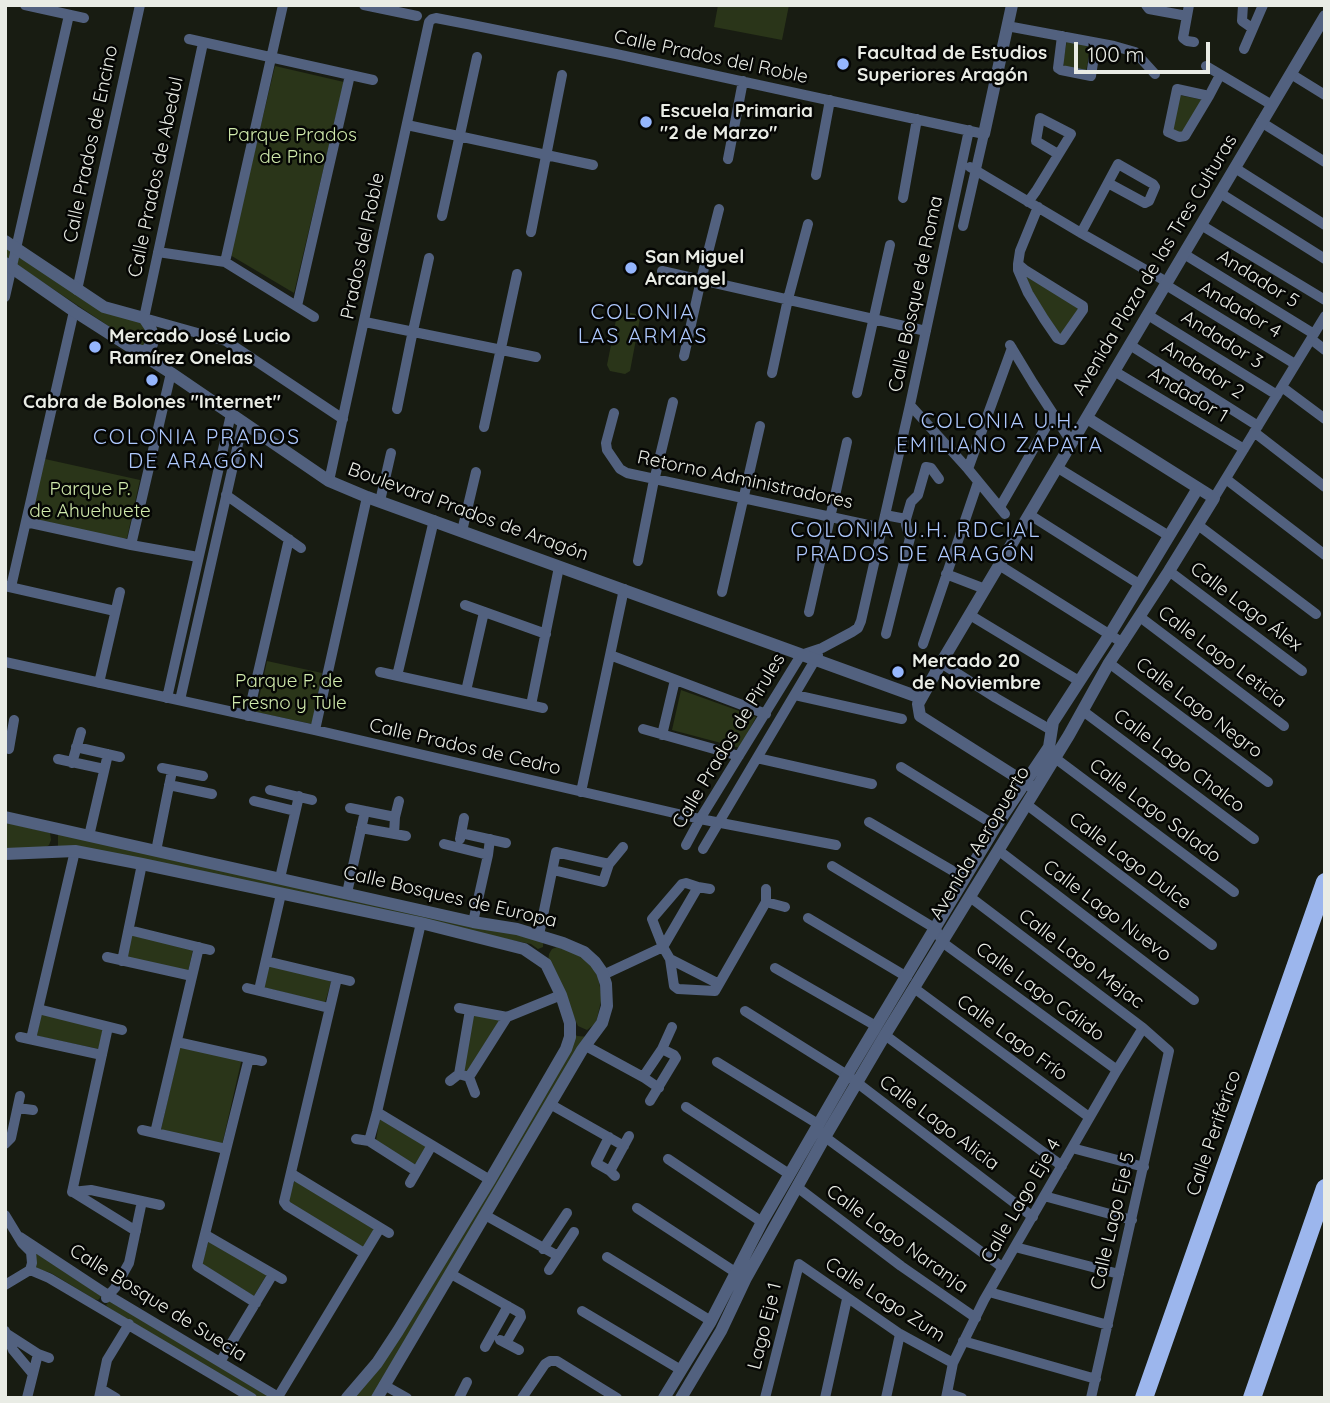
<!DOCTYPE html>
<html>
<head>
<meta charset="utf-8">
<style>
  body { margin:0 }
  #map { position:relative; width:1330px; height:1403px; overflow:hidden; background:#181c12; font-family:Quicksand,sans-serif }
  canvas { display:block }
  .frame { position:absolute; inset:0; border:7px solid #e9ece5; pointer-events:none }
  .scale { position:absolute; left:1074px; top:42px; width:136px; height:32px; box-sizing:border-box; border:4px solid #e9ece5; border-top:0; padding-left:9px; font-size:21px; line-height:24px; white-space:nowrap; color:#e9ece5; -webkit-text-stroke:5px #050604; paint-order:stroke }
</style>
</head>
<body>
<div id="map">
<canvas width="1330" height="1403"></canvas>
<div class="frame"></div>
<div class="scale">100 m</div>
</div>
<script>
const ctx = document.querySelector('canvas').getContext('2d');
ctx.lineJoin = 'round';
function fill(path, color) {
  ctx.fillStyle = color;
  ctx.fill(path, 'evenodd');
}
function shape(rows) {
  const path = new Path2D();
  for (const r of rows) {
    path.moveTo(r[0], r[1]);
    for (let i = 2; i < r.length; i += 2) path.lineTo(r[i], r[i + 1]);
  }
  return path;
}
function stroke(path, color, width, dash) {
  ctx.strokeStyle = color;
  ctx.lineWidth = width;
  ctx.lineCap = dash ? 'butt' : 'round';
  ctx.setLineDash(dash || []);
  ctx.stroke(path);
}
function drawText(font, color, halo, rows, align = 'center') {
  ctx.font = font + ' Quicksand,sans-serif';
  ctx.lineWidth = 5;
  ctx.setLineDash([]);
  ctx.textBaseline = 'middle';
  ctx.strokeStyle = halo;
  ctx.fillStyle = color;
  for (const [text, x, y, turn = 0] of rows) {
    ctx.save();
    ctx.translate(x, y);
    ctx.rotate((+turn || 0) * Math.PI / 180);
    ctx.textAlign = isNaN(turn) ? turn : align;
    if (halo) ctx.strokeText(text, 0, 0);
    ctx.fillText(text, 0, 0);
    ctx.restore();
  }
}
const green = shape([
  [718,5,789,5,782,40,714,27],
  [1067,40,1091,45,1086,71,1065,68,1063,63],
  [275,66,344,82,294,293,230,255],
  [1179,95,1203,100,1182,134,1171,129],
  [5,247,141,323,145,327,148,342,144,346,137,345,5,257],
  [1022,272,1080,307,1060,339,1042,312],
  [622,311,636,314,640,318,630,371,625,374,610,371,607,365,617,315],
  [45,459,140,480,127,538,123,539,33,519,31,514],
  [267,661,322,673,312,724,256,712],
  [681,690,756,717,740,748,672,730],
  [5,822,50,833,51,840,49,845,43,849,5,848],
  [58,831,489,924,543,942,543,947,538,949,531,944,58,849],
  [132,933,193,949,188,972,125,958],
  [557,947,578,953,593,968,598,977,602,997,596,1023,587,1030,578,1026,548,962,549,954,552,949],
  [269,963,317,974,331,982,325,1003,263,987],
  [41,1012,103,1027,99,1049,37,1036],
  [473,1014,500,1019,469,1072,463,1070],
  [573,1032,577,1036,590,1037,371,1398,354,1398,379,1368],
  [180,1045,242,1058,222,1145,161,1130],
  [380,1116,428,1147,416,1167,376,1141],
  [295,1180,376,1230,365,1248,291,1206,288,1198],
  [209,1240,267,1274,254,1296,201,1265],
  [34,1250,101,1296,100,1298,98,1300,94,1299,51,1273,35,1268],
  [110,1300,272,1398,256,1398,109,1308,106,1305]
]);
const minor = shape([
  [25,5,84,18],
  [364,5,417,16],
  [1146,5,1149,9,1187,16],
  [1189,5,1183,38,1187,41,1194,42],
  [1243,5,1242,21,1252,28],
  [1007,26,1114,46,1135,52,1155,74],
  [1062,36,1058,68,1061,70,1091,76,1096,43],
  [189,39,373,80],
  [203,43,144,318,226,341,343,419],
  [1244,49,1263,5],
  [1206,66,1272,105],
  [1291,74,1325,95],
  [1209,96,1177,89,1168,132,1179,137,1185,136,1209,96,1220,75],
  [1261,122,1325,162],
  [407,125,593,165],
  [728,159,743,81],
  [970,167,1081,233,1167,282],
  [1235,168,1325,225],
  [816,175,830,100],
  [1220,193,1325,259],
  [903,198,917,119],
  [1028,202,1036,191,1071,134,1040,118,1036,141,1058,154],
  [442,216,477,57],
  [1201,225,1325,300],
  [531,232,562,75],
  [1081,233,1118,164,1153,184,1155,187,1149,201,1145,203,1108,183],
  [158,252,225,262,314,317],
  [1184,254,1314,334],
  [225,262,283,5],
  [1018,264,1025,270,1083,306,1083,310,1062,340,1057,338,1044,319,1028,293,1018,270,1018,264,1020,251,1038,207],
  [662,271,926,331],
  [1166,285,1295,364],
  [77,290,140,5],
  [5,297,69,15],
  [297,306,350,75],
  [1148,315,1277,395],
  [365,322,536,357],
  [1311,339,1325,350],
  [1010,345,1033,383,1072,443],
  [1130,345,1258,426],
  [684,356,701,280,719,209],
  [1114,371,1244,449],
  [772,373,788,299,808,224],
  [1282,387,1325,419],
  [857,393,890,245],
  [910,405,968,469,1005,514],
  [397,409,411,340,429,258],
  [614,413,606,443,607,450,620,469,627,473,882,528],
  [484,427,517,274],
  [1254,432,1325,487],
  [1058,468,1169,536],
  [968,469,1012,348],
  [1226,479,1325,555],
  [329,481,429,22,432,19,436,18,467,24,616,54,984,134,963,226],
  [226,495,301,548],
  [1214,498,1325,316],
  [380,501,391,453],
  [1000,507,1053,415],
  [885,515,906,519,906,525,910,538,886,634],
  [1030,515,1139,584],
  [906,519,911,502,918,495,926,467,931,468,939,479],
  [26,522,131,545,198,557],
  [1198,525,1316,614],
  [462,531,476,472],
  [131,545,171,373],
  [638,561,653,485,673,402],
  [999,565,1123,643],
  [1169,571,1302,671],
  [946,574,985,589],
  [5,586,115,611],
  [11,587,74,311],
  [722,592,760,426],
  [465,605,546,634],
  [809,612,847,442],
  [970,615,1079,681],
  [1140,617,1284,726],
  [923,644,978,482],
  [610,655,766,714],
  [5,662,315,730,700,819,836,845],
  [941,663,996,698,1051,730],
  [1109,663,1268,782],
  [380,672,543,708],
  [397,676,434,520],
  [99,683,120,592],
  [466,691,484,612],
  [795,695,902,719],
  [167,698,231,414],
  [180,700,243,422],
  [531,705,559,567],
  [1083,711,1254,839],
  [248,716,289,539],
  [643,729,739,756],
  [315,730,367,497],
  [662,735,675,680],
  [76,747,120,757],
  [9,749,14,720],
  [757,758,872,784],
  [1055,758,1234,892],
  [58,759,104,769],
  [72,763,81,732],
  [901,767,996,826],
  [162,768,203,776],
  [169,785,212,794],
  [270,790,312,800],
  [581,792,624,589],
  [254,801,295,811],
  [1026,804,1212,945],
  [350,808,395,817],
  [869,822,965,878],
  [361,828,406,836],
  [461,833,506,843],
  [394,834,395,817,399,801],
  [89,836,108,754],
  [460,839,464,818],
  [444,844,488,855],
  [686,845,700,819,801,655,822,648,852,632,858,628,861,621,910,405,969,130],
  [703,849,818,655],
  [998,850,1194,1000],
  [156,851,172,771],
  [832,866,936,929,942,942,1117,1070],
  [553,870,603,882,609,864,623,847],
  [280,878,299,796],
  [710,889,698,887,686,883,682,884,652,919,663,947,670,959,674,986,678,989,715,991,766,902],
  [766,889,766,902,785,907],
  [347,893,365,811],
  [970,897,1143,1028,1169,1051,1091,1398],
  [808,918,907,977],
  [473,922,488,855,490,839],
  [129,930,210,950],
  [539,935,556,852,609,864],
  [107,957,192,976],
  [670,959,719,984],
  [122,961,142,864],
  [266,961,350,981],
  [775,968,876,1026],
  [603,975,663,947,698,887],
  [337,978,284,1202,287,1206,364,1253],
  [247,988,329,1008],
  [914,988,1089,1117],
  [259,990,281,894],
  [459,1008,507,1017],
  [38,1009,122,1030],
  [745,1011,847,1075,1033,1217],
  [885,1035,1062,1166],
  [20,1037,102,1055],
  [31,1039,75,851],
  [177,1042,262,1061],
  [586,1046,643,1077,659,1088],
  [249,1058,197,1266,256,1303],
  [717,1062,818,1124],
  [459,1074,470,1010],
  [469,1077,507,1017,561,995],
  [643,1077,662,1049,672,1027],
  [450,1081,459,1074,469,1077,475,1093],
  [650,1101,676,1058,674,1055,662,1049],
  [550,1104,624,1146],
  [686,1107,789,1174],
  [18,1108,33,1110],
  [377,1112,490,1180],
  [142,1130,226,1149],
  [155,1133,199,947],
  [609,1137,596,1163,610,1171,615,1176],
  [825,1137,1002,1267],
  [356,1139,369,1141,416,1171],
  [369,1141,377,1112,421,923],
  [5,1144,11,1138,20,1096],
  [1072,1148,1144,1167],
  [668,1159,762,1222],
  [610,1171,629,1136],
  [292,1174,389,1233],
  [410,1183,432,1145],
  [797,1187,901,1266,976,1318],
  [72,1192,108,1027],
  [72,1192,91,1190,160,1205],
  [73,1192,136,1231],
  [1044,1196,1132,1220],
  [637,1208,735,1272],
  [5,1215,22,1243,31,1252,32,1263,30,1270],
  [485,1215,558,1256],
  [206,1235,282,1279],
  [20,1237,108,1295,280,1398],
  [1015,1247,1119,1274],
  [543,1249,567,1213],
  [607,1257,711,1321],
  [30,1270,49,1278,252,1398],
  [549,1270,574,1232],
  [451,1274,520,1313,521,1317,506,1343],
  [5,1285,30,1270],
  [989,1292,1108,1325],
  [106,1298,115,1288,129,1263,142,1201],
  [582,1311,681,1370],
  [5,1331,13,1350,33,1374],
  [7,1334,38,1354,49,1358],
  [500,1340,519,1350],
  [963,1341,1096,1379],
  [485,1347,508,1306],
  [220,1362,273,1274],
  [384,1385,407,1398],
  [101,1389,116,1398],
  [947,1393,962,1398],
  [278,1397,380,1228],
  [27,1398,38,1354],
  [99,1398,107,1360,129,1324],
  [459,1398,467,1382],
  [522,1398,545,1364,550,1361,557,1361,617,1398],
  [765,1398,799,1264,900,1334,953,1363],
  [825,1398,847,1299],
  [886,1398,900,1334],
  [946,1398,953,1363,984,1300,1117,1070,1143,1028]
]);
const tertiary = shape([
  [984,134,1012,5],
  [5,241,104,307,144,318,150,327,153,335,152,344,146,351,141,351,135,349],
  [5,263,74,311,171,373,329,481,367,497,921,698],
  [1032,787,920,716,918,704,941,663,1325,16],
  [5,817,473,922,517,929,563,943,584,952,595,962,602,972,606,984,607,1006,602,1023,582,1050,377,1398],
  [5,854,75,851,142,864,421,923,524,949,546,964,561,995,570,1023,570,1037,566,1049,490,1180,398,1331,377,1363,347,1398],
  [664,1398,711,1321,762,1222,847,1075,996,826,1049,747,1053,722,1110,634,1198,488],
  [681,1398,721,1331,746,1278,825,1137,885,1035,1069,735,1109,663,1169,571,1214,498,1087,418]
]);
const trunk = shape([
  [1144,1398,1325,882],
  [1252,1398,1325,1188]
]);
const markers = [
  [843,64,7,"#95b6fd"],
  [646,122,7,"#95b6fd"],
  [631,268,7,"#95b6fd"],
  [95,347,7,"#95b6fd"],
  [152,380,7,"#95b6fd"],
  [898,672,7,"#95b6fd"]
];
const poiNames = [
  ["Facultad de Estudios",857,53],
  ["Superiores Aragón",857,75],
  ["Escuela Primaria",660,111],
  ["\"2 de Marzo\"",660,133],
  ["San Miguel",645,257],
  ["Arcangel",645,279],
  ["Mercado José Lucio",109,336],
  ["Ramírez Onelas",109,358],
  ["Cabra de Bolones \"Internet\"",152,402,"center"],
  ["Mercado 20",912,661],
  ["de Noviembre",912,683]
];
const streetNames = [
  ["Calle Prados del Roble",711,57,12],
  ["Calle Prados de Encino",91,144,-78],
  ["Calle Prados de Abedul",156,177,-78],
  ["Prados del Roble",363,246,-78],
  ["Avenida Plaza de las Tres Culturas",1155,265,-59],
  ["Andador 5",1258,279,32],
  ["Calle Bosque de Roma",916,294,-78],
  ["Andador 4",1240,310,31],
  ["Andador 3",1222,340,32],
  ["Andador 2",1203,370,32],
  ["Andador 1",1188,395,31],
  ["Retorno Administradores",745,480,12],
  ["Boulevard Prados de Aragón",468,512,20],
  ["Calle Lago Álex",1246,607,37],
  ["Calle Lago Leticia",1222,657,37],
  ["Calle Lago Negro",1199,708,37],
  ["Calle Prados de Pirules",729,741,-59],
  ["Calle Prados de Cedro",465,747,13],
  ["Calle Lago Chalco",1179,761,37],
  ["Calle Lago Salado",1155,811,37],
  ["Avenida Aeropuerto",980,843,-59],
  ["Calle Lago Dulce",1130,861,37],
  ["Calle Bosques de Europa",450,897,13],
  ["Calle Lago Nuevo",1107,911,37],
  ["Calle Lago Mejac",1081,959,37],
  ["Calle Lago Cálido",1040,992,36],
  ["Calle Lago Frío",1012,1038,36],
  ["Calle Lago Alicia",939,1123,37],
  ["Calle Periférico",1214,1133,-71],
  ["Calle Lago Eje 4",1021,1201,-60],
  ["Calle Lago Eje 5",1113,1221,-77],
  ["Calle Lago Naranja",897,1239,36],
  ["Calle Lago Zum",885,1300,33],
  ["Calle Bosque de Suecia",158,1303,32],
  ["Lago Eje 1",765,1326,-76]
];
const parkNames = [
  ["Parque Prados",292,135],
  ["de Pino",292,157],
  ["Parque P.",90,489],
  ["de Ahuehuete",90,511],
  ["Parque P. de",289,681],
  ["Fresno y Tule",289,703]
];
const neighbourhoodNames = [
  ["COLONIA",643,313],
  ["LAS ARMAS",643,337],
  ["COLONIA U.H.",1000,422],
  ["EMILIANO ZAPATA",1000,446],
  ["COLONIA PRADOS",197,438],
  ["DE ARAGÓN",197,462],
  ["COLONIA U.H. RDCIAL",916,531],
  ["PRADOS DE ARAGÓN",916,555]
];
fill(green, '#2a3519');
stroke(minor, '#52617f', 10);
stroke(tertiary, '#52617f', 12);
stroke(trunk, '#9cb6ed', 18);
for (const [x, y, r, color] of markers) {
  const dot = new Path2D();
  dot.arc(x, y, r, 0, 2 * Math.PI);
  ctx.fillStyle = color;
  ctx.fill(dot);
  stroke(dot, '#050604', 2.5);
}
drawText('bold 19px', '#e9ece5', '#050604', poiNames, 'left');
drawText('19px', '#e9ece5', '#050604', streetNames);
drawText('19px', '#d0eaac', '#050604', parkNames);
ctx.letterSpacing = '2px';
drawText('21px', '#aec8fd', '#050604', neighbourhoodNames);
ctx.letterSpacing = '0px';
</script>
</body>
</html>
